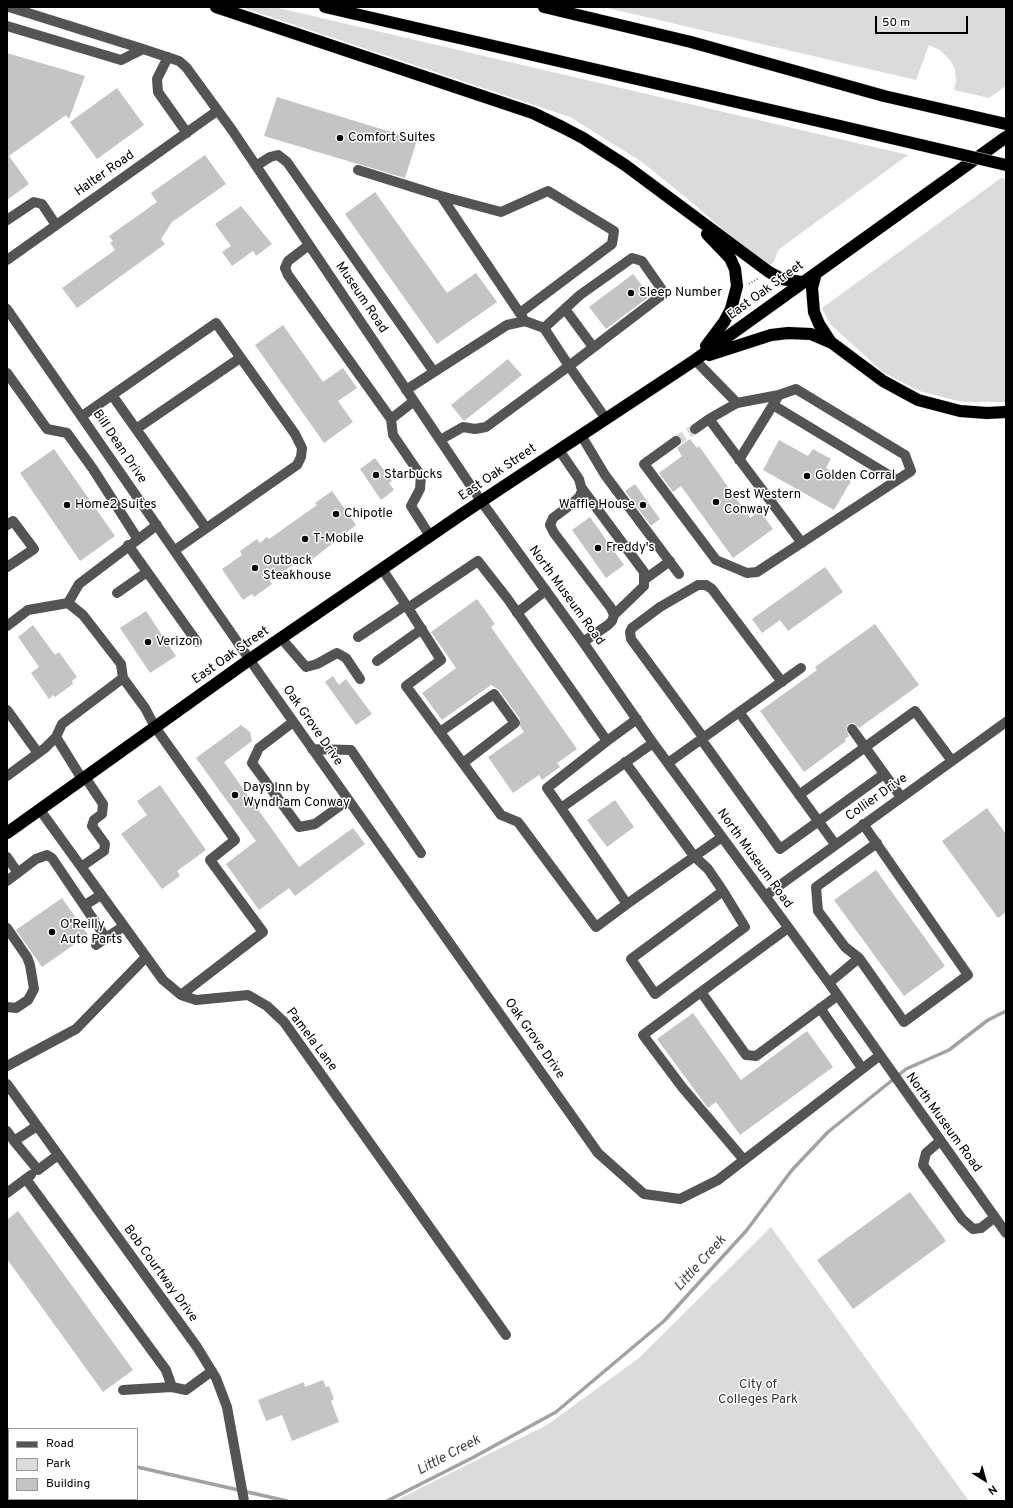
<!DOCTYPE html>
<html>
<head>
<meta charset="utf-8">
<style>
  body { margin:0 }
  #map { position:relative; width:1013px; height:1508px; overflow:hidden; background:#fff; font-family:Overpass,sans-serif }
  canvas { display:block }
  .frame { position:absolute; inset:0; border:8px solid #000; pointer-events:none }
  .legend { position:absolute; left:8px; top:1428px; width:130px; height:72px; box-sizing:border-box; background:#fff; border:1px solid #999; margin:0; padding:5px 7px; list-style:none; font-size:12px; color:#000 }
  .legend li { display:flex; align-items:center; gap:8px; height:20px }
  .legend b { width:20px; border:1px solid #999 }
  .north { position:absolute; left:965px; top:1460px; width:40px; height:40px; -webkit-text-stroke:3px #fff; paint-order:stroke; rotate:143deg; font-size:11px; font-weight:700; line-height:16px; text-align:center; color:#000 }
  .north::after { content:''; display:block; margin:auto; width:14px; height:18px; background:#000; clip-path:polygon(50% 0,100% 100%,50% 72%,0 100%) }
  .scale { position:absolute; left:875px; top:16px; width:93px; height:18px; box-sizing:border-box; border:2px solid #000; border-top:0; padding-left:5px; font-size:12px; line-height:14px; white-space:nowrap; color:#000; -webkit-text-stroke:3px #fff; paint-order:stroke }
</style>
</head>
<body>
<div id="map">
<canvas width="1013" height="1508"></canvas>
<div class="frame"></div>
<ul class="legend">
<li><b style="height:5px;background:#545454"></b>Road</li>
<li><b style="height:11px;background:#dbdbdb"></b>Park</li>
<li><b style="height:11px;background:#c4c4c4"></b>Building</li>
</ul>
<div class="north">N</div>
<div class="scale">50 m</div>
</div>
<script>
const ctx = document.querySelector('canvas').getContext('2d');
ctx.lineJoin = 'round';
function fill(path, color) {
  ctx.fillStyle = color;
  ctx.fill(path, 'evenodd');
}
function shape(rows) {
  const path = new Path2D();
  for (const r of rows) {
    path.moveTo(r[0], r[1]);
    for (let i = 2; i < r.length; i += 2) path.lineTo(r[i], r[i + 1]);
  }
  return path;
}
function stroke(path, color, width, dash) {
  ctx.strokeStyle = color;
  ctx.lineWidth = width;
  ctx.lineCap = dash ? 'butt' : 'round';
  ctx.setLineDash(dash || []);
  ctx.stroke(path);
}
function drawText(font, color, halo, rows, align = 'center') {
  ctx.font = font + ' Overpass,sans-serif';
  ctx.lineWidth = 3;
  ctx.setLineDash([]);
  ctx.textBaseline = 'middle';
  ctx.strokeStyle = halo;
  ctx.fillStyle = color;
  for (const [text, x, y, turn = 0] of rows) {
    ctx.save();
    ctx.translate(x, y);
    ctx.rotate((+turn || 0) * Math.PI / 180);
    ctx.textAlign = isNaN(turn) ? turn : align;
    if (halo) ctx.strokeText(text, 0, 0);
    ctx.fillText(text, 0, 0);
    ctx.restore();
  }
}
const green = shape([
  [241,7,274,7,908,155,778,250,774,262,767,268,689,200,642,162,570,117],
  [603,7,1006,7,1006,86,989,98,954,90,956,81,955,69,950,60,940,50,929,45,916,80],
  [1001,178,1006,179,1006,402,962,402,919,391,883,372,830,324,822,308],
  [771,1227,969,1501,395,1501,547,1425,639,1358]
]);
const stream = shape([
  [7,1444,9,1445],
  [137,1467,287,1501],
  [387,1501,472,1458,556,1412,664,1321,746,1231,792,1170,828,1132,906,1069,949,1050,988,1020,1006,1011]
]);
const building = shape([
  [7,53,85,76,69,119,66,115,9,156,29,184,7,200],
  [117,88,144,125,97,159,70,122],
  [277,97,417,140,405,178,264,136],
  [205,155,226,184,172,222,161,239,165,244,77,308,62,288,115,250,110,243,113,241,109,236,157,202,151,193],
  [375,192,447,293,476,273,497,302,437,344,345,214],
  [241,206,272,244,256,256,253,251,232,266,222,252,231,246,215,224],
  [633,274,650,296,606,329,589,307],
  [283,325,323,382,343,368,357,388,338,401,353,422,324,443,255,345],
  [508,359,522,375,464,421,451,405],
  [690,439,697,448,699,446,750,518,760,511,773,529,733,558,681,486,673,492,659,473,682,456,677,448],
  [779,440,808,456,813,449,831,459,826,468,851,481,834,510,763,470],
  [54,449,115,536,80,561,20,473],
  [375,458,392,481,389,483,394,490,381,500,360,469],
  [635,484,660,519,651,526,625,491],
  [332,491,356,525,305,565,301,559,270,581,272,584,254,597,252,594,243,600,222,569,242,555,240,551,257,539,260,543,267,537,269,539,317,505,315,503],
  [590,517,624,565,606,578,572,530],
  [825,567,843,592,788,631,780,620,762,633,752,619],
  [477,599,495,624,491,627,577,749,557,763,560,767,542,780,539,775,513,793,488,757,524,732,520,726,520,719,499,690,491,685,442,720,422,693,456,668,431,632],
  [146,611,176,656,150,673,120,628],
  [875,624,919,685,859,728,854,723,848,724,846,729,849,736,845,739,846,741,804,772,760,711,817,670,815,667],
  [33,625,55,655,59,652,77,677,72,681,73,684,55,697,53,695,49,699,31,673,39,667,18,637],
  [333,676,339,685,346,679,372,714,356,725,325,682],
  [241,725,250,732,252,741,224,762,299,867,353,828,365,844,295,896,289,888,259,910,226,864,256,841,196,758],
  [160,785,206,850,177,871,180,876,162,889,121,834,147,815,137,801],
  [615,800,634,827,607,847,587,820],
  [987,808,1006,834,1006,912,998,918,942,841],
  [876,870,945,966,904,996,834,900],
  [62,898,88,935,42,967,16,930],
  [693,1013,741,1080,807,1031,833,1067,740,1135,716,1102,708,1108,657,1039],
  [910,1192,946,1241,853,1309,817,1260],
  [18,1211,133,1370,103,1392,7,1259,7,1220],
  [323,1380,326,1387,329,1386,334,1399,331,1401,339,1422,292,1441,282,1415,266,1421,258,1400,304,1382,305,1387]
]);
const minorTunnel = shape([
  [676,441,695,429]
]);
const path = shape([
  [749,284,759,278]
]);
const minor = shape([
  [9,7,143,49],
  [7,26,121,60,143,49,179,61,186,67,232,130,481,501,583,642,653,743,829,983,1006,1233],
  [168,57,157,79,158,92,187,133],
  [256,166,270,157,278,155,287,162,434,372],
  [358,170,441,196,523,318],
  [441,196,501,212,548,191,614,231,612,244,520,313],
  [7,220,34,202,42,204,56,225],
  [309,245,288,261,285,268,288,275,391,419,393,435,421,476,420,489,411,506,430,536],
  [7,260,217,111],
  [7,309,261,676,598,1153,644,1194,680,1199,718,1180,879,1056],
  [565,309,593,347],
  [544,328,580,295,632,258,642,261,663,291,662,295,569,366,606,419],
  [695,360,737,403,709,419,802,543],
  [7,373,47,429,67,433,93,469,137,538],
  [406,390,507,325,525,321,544,328,569,366,486,427,475,429,463,427,440,440],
  [112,395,206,528],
  [737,403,779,395,739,460],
  [773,405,897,480],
  [82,416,216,323,295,434,302,448,301,457,297,465,175,550],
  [391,419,414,401],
  [136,429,240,358],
  [695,429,709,419],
  [581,435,605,475,679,574],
  [676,441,644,464,716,560,747,573,757,572,911,471,905,455,796,389,779,395],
  [559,450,579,479,582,490,580,496,573,503,553,518,550,525,554,533,611,608,614,615,612,621,608,625,583,642],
  [581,487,644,572,644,586,614,615],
  [7,525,13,521,34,549,7,567],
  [128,545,197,642],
  [382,569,408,608,478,561,507,598,607,741,547,788,561,808],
  [644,580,670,561],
  [117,593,147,572],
  [68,603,79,584,157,525],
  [408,608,441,660,406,686,501,815,518,822,596,927,627,904],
  [517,613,546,590],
  [7,626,28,610,68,603,83,615,121,664,123,678,62,724,56,737,82,779],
  [358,637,406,605],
  [281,638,306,667,317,664,337,653,346,658,360,679],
  [377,661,422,629],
  [123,678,145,708,155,727,235,840,210,860,263,932,181,995],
  [7,710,38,753],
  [739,712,835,844],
  [293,722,259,748,252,763,299,827,315,824,348,800],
  [852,729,901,797],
  [440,732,494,694,515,723,463,763],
  [703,737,631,639,630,632,632,628,660,607,698,585,706,585,712,589,782,682],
  [701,739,780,849,884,774],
  [607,741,637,719],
  [653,743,561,808,627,904,722,837],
  [312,749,351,750,421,853],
  [625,762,694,856,708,869,723,891,745,927,655,994,631,959,723,891],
  [668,763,801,668],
  [7,776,45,748,56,737],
  [799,795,915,711,952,761],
  [40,810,163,980,181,995,196,1000,248,995,267,1006,284,1022,506,1335],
  [7,857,18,873],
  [81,867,104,851,105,844,92,826,94,820,102,814,103,804,85,777],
  [7,881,36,859,47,855,52,858,106,938,124,926],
  [765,896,1006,722],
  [85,905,101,895],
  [7,928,27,957,30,965,34,989,28,1000,16,1008,7,1007],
  [788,928,701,992,746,1055,756,1056,837,996],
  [96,945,106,938],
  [859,958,845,947,818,911,816,887,877,843],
  [829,983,859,958,904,1022,968,975,863,824],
  [701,992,643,1035,682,1087,744,1160],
  [820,1008,862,1068],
  [7,1066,76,1029,146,957],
  [7,1084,197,1347,216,1378,227,1407,244,1501],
  [7,1131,14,1141,37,1126],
  [14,1141,38,1170,58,1155],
  [940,1141,926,1153,923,1165,962,1219,973,1229,981,1228,995,1217],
  [26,1179,166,1370,172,1387,186,1390,212,1371],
  [7,1193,31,1175],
  [123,1390,172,1387]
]);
const highway = shape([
  [216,7,533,113,562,127,583,138,625,165,769,272,782,279,801,282],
  [325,7,840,126],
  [544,7,691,42,884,96,1006,124],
  [816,273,812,288,814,312,819,324,830,341],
  [706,346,724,322,731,309,737,286,735,269,730,258,707,234],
  [709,355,771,335,788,333,811,334,832,343,883,381,918,400,960,411,987,413,1006,412],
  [7,833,249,660,465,512,695,360,1006,137]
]);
const highwayBridge = shape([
  [840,126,1006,165]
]);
const markers = [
  [340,138,4,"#000"],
  [631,293,4,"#000"],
  [376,475,4,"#000"],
  [807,476,4,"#000"],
  [716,502,4,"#000"],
  [67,505,4,"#000"],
  [643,505,4,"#000"],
  [336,514,4,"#000"],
  [305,539,4,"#000"],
  [598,548,4,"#000"],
  [255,568,4,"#000"],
  [148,642,4,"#000"],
  [235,795,4,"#000"],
  [52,932,4,"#000"]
];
const poiNames = [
  ["Comfort Suites",348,138],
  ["Sleep Number",639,293],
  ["Starbucks",384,475],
  ["Golden Corral",815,476],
  ["Best Western",724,495],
  ["Conway",724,510],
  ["Home2 Suites",75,505],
  ["Waffle House",635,505,"right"],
  ["Chipotle",344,514],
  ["T-Mobile",313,539],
  ["Freddy's",606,548],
  ["Outback",263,561],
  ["Steakhouse",263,576],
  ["Verizon",156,642],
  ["Days Inn by",243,788],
  ["Wyndham Conway",243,803],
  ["O'Reilly",60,925],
  ["Auto Parts",60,940]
];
const streetNames = [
  ["Halter Road",105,174,-35],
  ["East Oak Street",766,291,-36],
  ["Museum Road",361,298,56],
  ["Bill Dean Drive",119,447,56],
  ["East Oak Street",498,473,-34],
  ["North Museum Road",566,596,54],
  ["East Oak Street",231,656,-35],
  ["Oak Grove Drive",312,726,55],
  ["Collier Drive",877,798,-35],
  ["North Museum Road",754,859,54],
  ["Oak Grove Drive",534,1039,55],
  ["Pamela Lane",311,1040,53],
  ["North Museum Road",943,1123,54],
  ["Bob Courtway Drive",160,1274,54]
];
const parkNames = [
  ["City of",758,1385],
  ["Colleges Park",758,1400]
];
const waterNames = [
  ["Little Creek",701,1264,-48],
  ["Little Creek",449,1456,-28]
];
fill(green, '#dbdbdb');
stroke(stream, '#a2a2a2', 3.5);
fill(building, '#c4c4c4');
stroke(minorTunnel, '#d9d9d9', 10, [10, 5]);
stroke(highway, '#dbdbdb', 13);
stroke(path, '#767676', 2, [1, 2]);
stroke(minor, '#545454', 10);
stroke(highway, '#000', 12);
stroke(highwayBridge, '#dbdbdb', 13, []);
stroke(highwayBridge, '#000', 12);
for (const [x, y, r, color] of markers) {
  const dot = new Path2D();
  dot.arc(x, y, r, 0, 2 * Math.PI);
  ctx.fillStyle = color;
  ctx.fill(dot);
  stroke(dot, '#fff', 1.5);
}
drawText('13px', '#000', '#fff', poiNames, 'left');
drawText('13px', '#000', '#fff', streetNames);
drawText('13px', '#323232', '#fff', parkNames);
drawText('italic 14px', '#434343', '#fff', waterNames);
</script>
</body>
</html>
